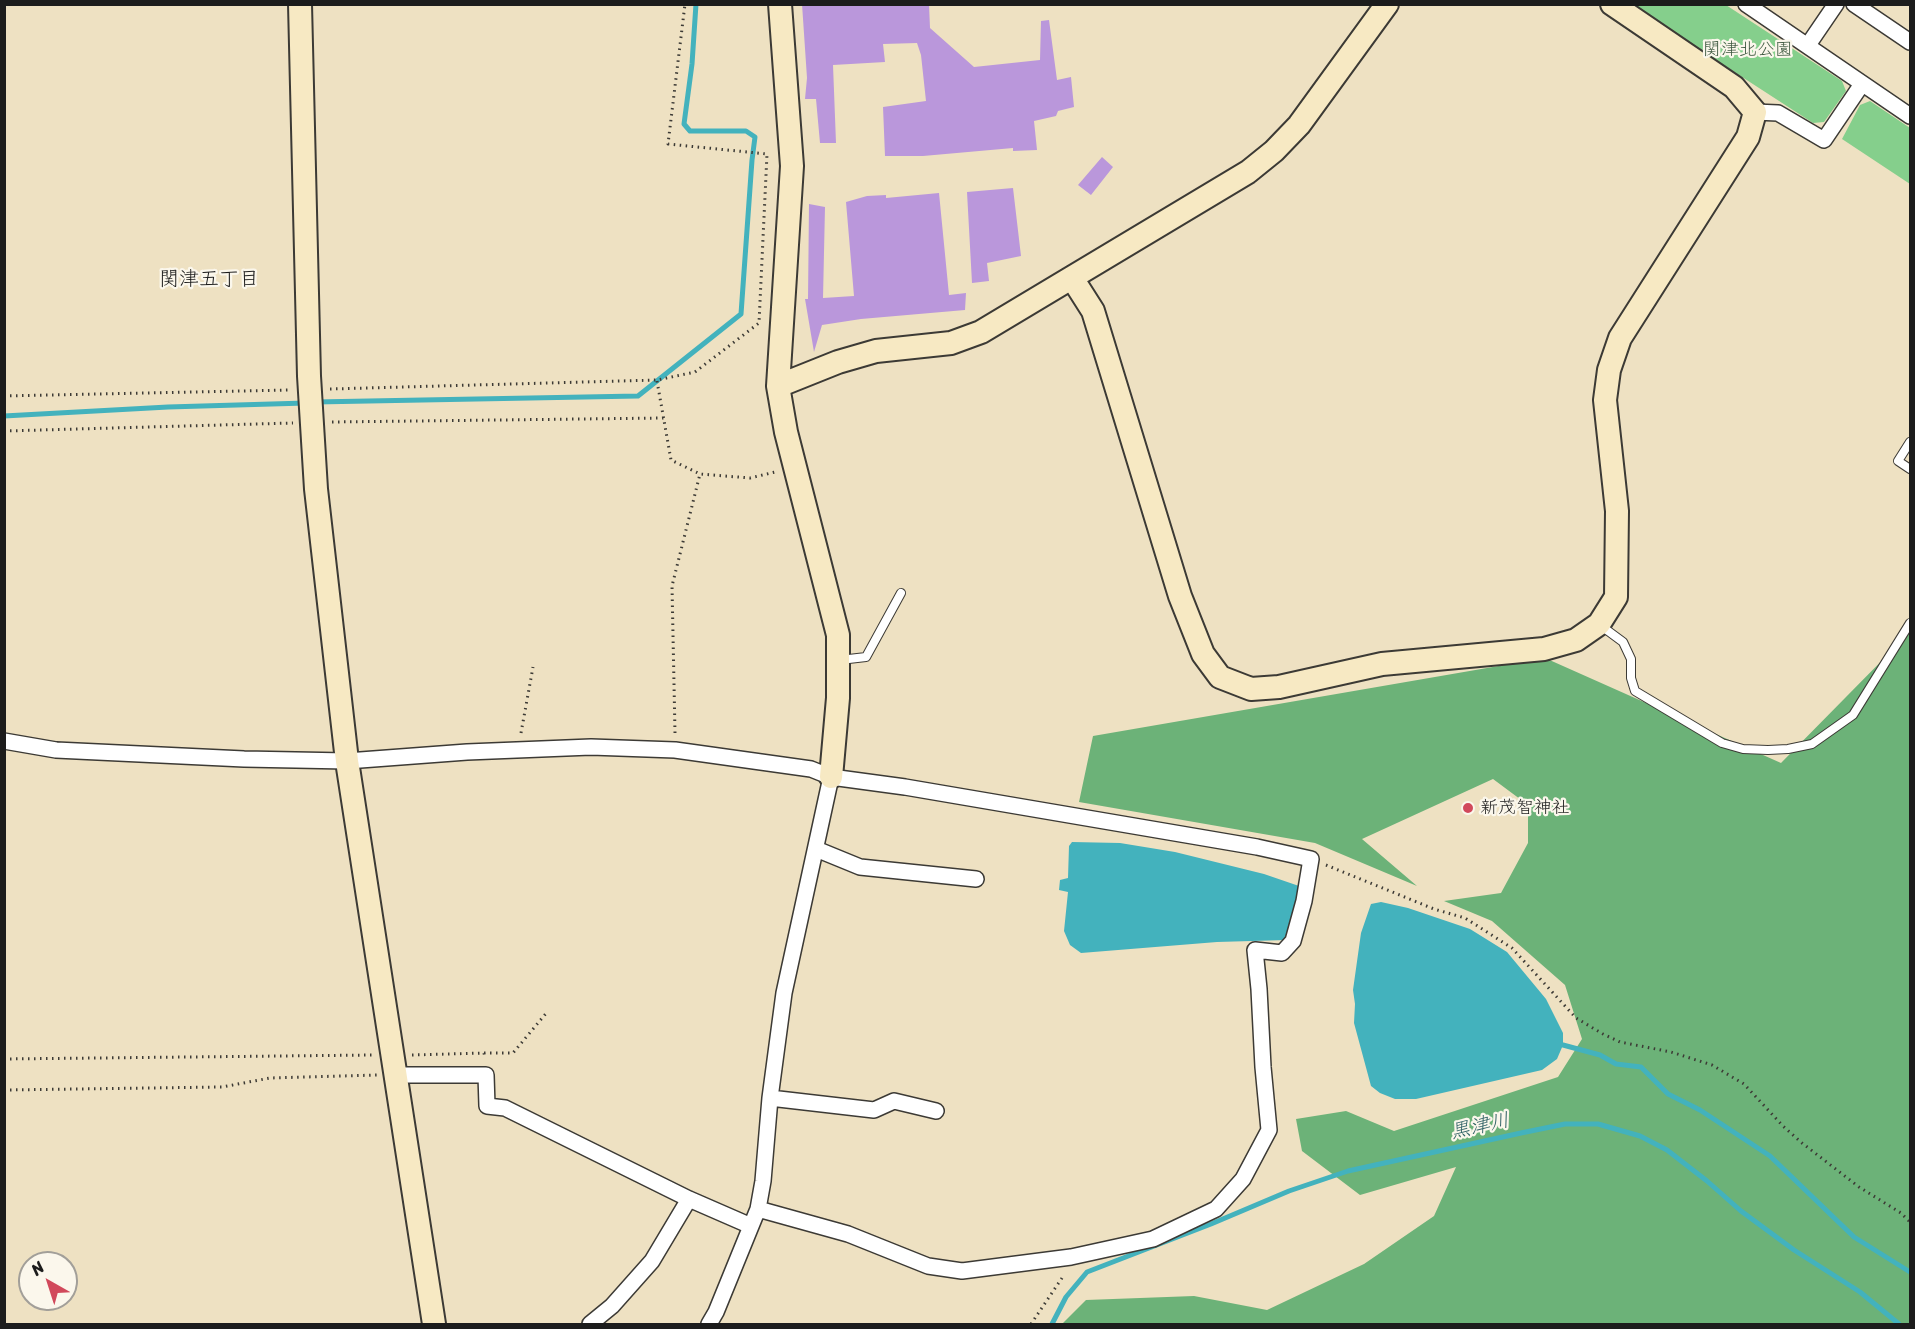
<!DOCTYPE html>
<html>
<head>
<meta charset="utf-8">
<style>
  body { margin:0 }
  #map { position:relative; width:1915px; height:1329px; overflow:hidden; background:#eee1c2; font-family:Sriracha,sans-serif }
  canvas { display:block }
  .frame { position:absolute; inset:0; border:6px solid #1c1c1c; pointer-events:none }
  .north { position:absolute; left:18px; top:1251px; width:60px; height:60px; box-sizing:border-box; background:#fbf7ec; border:2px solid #a29f99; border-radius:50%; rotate:321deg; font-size:16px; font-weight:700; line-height:24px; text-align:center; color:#1c1c1c }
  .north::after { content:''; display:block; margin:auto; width:21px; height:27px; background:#d1495b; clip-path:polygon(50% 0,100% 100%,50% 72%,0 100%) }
</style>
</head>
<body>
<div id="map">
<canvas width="1915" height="1329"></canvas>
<div class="frame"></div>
<div class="north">N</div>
</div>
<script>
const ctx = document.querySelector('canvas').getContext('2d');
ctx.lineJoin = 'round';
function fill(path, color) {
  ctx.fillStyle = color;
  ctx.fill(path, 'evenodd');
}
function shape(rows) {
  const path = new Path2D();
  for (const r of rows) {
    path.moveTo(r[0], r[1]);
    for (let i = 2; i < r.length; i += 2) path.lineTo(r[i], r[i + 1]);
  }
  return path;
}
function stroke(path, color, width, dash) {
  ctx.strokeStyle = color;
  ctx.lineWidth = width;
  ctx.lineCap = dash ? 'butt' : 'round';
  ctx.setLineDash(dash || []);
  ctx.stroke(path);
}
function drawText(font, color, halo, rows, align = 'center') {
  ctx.font = font + ' Sriracha,"Klee One",sans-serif';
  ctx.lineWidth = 4.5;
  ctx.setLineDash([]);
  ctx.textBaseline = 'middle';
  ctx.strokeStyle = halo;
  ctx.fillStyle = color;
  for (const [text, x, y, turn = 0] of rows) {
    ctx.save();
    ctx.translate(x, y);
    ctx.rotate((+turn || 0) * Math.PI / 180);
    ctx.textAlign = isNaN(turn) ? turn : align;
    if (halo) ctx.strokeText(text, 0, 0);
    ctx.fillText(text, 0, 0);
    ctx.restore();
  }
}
const green = shape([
  [1631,5,1726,5,1842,81,1846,91,1824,122,1813,123],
  [1870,101,1910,128,1910,184,1842,139,1860,105]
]);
const forest = shape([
  [1910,632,1910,1324,1062,1324,1086,1300,1194,1296,1267,1310,1364,1264,1434,1216,1456,1167,1360,1195,1302,1151,1296,1119,1346,1111,1394,1131,1558,1077,1582,1039,1565,985,1492,921,1444,901,1501,893,1528,843,1528,805,1493,779,1362,839,1417,886,1315,843,1079,802,1093,736,1545,658,1781,763]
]);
const water = shape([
  [1072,842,1120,843,1175,852,1264,874,1299,886,1294,925,1286,940,1217,942,1081,953,1070,945,1064,931,1068,892,1059,890,1060,880,1068,878,1069,846],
  [1381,902,1408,908,1470,929,1507,952,1546,999,1563,1033,1563,1045,1557,1059,1542,1070,1416,1099,1395,1099,1380,1093,1371,1086,1354,1023,1355,1004,1353,990,1361,933,1371,904]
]);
const stream = shape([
  [315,402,638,396,741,314,752,160,755,137,746,131,690,131,684,124,692,64,696,4],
  [4,416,168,407,306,403],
  [1563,1045,1600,1055,1616,1064,1641,1067,1668,1094,1700,1110,1770,1156,1854,1237,1910,1272],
  [1052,1324,1066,1297,1087,1272,1211,1224,1289,1191,1348,1171,1521,1133,1565,1124,1598,1124,1640,1136,1667,1150,1707,1181,1741,1211,1794,1250,1860,1292,1899,1324]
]);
const building = shape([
  [802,4,929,4,930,28,974,67,1040,60,1041,21,1049,20,1057,80,1071,77,1074,107,1058,111,1056,116,1034,121,1037,150,1013,151,1013,148,923,156,885,156,883,107,926,101,921,55,917,43,883,44,885,62,833,65,836,143,820,143,816,99,805,99,807,78],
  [1102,157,1113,167,1091,195,1078,185],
  [1013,188,1021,256,987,263,989,281,972,283,967,192],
  [939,193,949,295,966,293,965,310,861,319,822,325,814,352,805,299,808,299,809,204,825,207,823,298,854,296,846,202,867,196,886,195,886,198]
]);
const path = shape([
  [657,381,671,460,700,474,750,478,775,472],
  [330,389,657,380,695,372,759,323,767,154,668,144,685,4],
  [4,396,291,390],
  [332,422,664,418],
  [4,431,293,423],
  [521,733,533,667],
  [675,733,672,586,700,474],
  [1326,865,1434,909,1465,918,1512,948,1576,1018,1603,1034,1620,1042,1671,1052,1712,1065,1744,1084,1783,1126,1802,1143,1859,1187,1901,1213,1910,1222],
  [484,1053,513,1053,548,1011],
  [412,1055,484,1053,485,1058],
  [4,1059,372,1055],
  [4,1090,222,1087,270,1078,377,1075],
  [1031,1324,1064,1275]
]);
const lane = shape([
  [1910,442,1898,461,1910,469],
  [1600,625,1623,642,1631,659,1631,678,1635,691,1722,743,1743,749,1768,750,1788,749,1812,744,1853,715,1910,623],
  [840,660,866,657,901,593]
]);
const street = shape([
  [1746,4,1910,116],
  [1854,4,1910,42],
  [1808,45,1836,4],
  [1755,112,1778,113,1824,140,1862,84],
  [4,741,56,750,244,759,347,761,467,752,591,747,675,750,811,769,831,777,905,787,1257,847,1311,859,1304,901,1293,941,1282,953,1255,950,1259,989,1263,1067,1269,1130,1243,1179,1216,1209,1153,1239,1071,1257,962,1271,928,1266,848,1234,758,1209],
  [816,849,860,867,976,879],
  [395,1075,486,1075,487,1106,505,1108,689,1199,751,1226],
  [770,1098,874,1110,894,1101,936,1111],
  [590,1324,612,1306,652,1261,689,1199],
  [709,1324,716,1312,758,1209,763,1181,770,1098,784,993,831,777]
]);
const secondary = shape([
  [300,4,309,376,316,489,347,761,434,1324],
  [780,4,792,166,778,386,786,432,838,635,838,698,831,777],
  [1072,278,1093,311,1180,596,1203,654,1220,677,1251,689,1279,687,1382,664,1544,649,1576,640,1599,624,1616,597,1617,511,1605,400,1609,370,1620,338,1748,137,1755,112,1734,87,1612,4],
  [778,386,838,362,876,351,951,343,981,332,1248,172,1274,151,1299,125,1387,4]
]);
const markers = [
  [1468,808,6,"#d1495b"]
];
const parkNames = [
  ["関津北公園",1748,50]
];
const poiNames = [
  ["新茂智神社",1480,808]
];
const neighbourhoodNames = [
  ["関津五丁目",209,280]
];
const waterNames = [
  ["黒津川",1480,1127,-12]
];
fill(green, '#85cf8c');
fill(forest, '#6cb278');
fill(water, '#43b2bd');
stroke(stream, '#43b2bd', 5);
fill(building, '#ba97db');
stroke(lane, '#3c3a35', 10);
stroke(street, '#3c3a35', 18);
stroke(secondary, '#3c3a35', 26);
stroke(path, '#3c3a35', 3, [1.5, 4.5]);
stroke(lane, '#fff', 8);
stroke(street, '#fff', 15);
stroke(secondary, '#f7e9c3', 22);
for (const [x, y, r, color] of markers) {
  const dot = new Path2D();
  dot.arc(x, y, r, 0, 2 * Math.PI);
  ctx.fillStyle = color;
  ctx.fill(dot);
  stroke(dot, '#fbf7ec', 2);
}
drawText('18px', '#415b43', '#fbf7ec', parkNames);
drawText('18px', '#1c1c1c', '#fbf7ec', poiNames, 'left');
drawText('20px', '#1c1c1c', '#fbf7ec', neighbourhoodNames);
drawText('italic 20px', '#2e6064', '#fbf7ec', waterNames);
</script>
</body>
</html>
